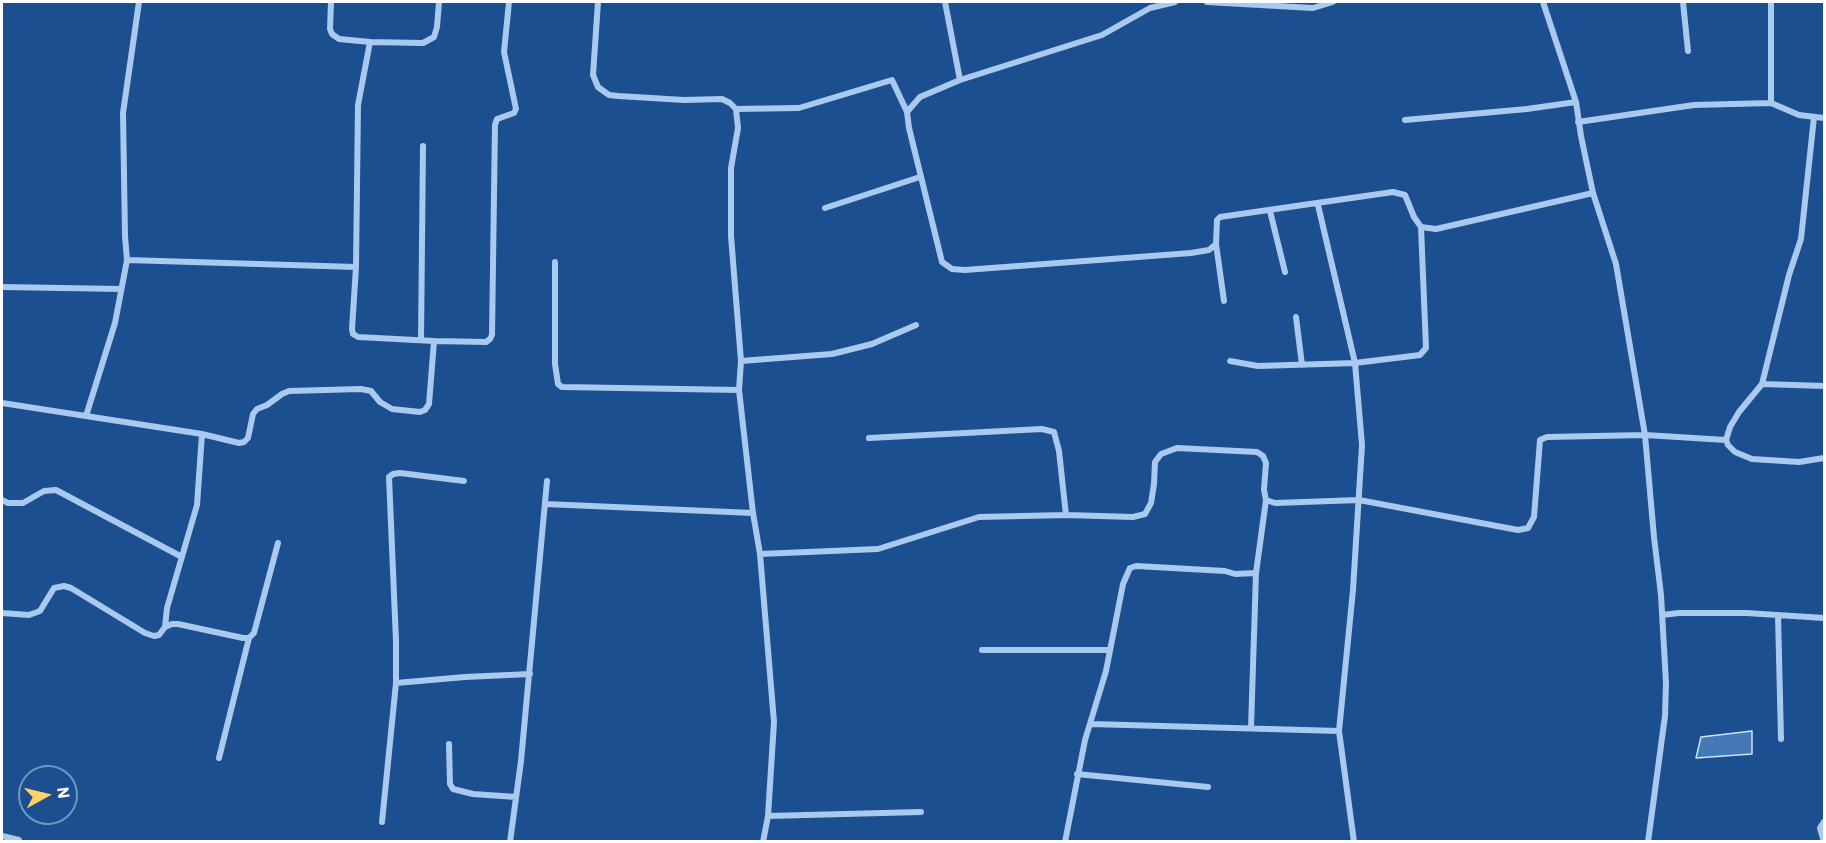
<!DOCTYPE html>
<html>
<head>
<meta charset="utf-8">
<style>
  body { margin:0 }
  #map { position:relative; width:1826px; height:843px; overflow:hidden; background:#1b4f8f; font-family:"IBM Plex Sans",sans-serif }
  canvas { display:block }
  .frame { position:absolute; inset:0; border:3px solid #fff; pointer-events:none }
  .north { position:absolute; left:18px; top:765px; width:60px; height:60px; box-sizing:border-box; background:#1b4f8f; border:2px solid #7695bc; border-radius:50%; rotate:82deg; font-size:16px; font-weight:700; line-height:24px; text-align:center; color:#fff }
  .north::after { content:''; display:block; margin:auto; width:21px; height:27px; background:#ffd166; clip-path:polygon(50% 0,100% 100%,50% 72%,0 100%) }
</style>
</head>
<body>
<div id="map">
<canvas width="1826" height="843"></canvas>
<div class="frame"></div>
<div class="north">N</div>
</div>
<script>
const ctx = document.querySelector('canvas').getContext('2d');
ctx.lineJoin = 'round';
function fill(path, color) {
  ctx.fillStyle = color;
  ctx.fill(path, 'evenodd');
}
function shape(rows) {
  const path = new Path2D();
  for (const r of rows) {
    path.moveTo(r[0], r[1]);
    for (let i = 2; i < r.length; i += 2) path.lineTo(r[i], r[i + 1]);
  }
  return path;
}
function stroke(path, color, width, dash) {
  ctx.strokeStyle = color;
  ctx.lineWidth = width;
  ctx.lineCap = dash ? 'butt' : 'round';
  ctx.setLineDash(dash || []);
  ctx.stroke(path);
}
const building = shape([
  [1752,731,1752,754,1696,758,1701,737,1752,731]
]);
const street = shape([
  [331,2,330,29,332,34,339,39,370,42,423,43,434,37,437,27,439,2],
  [598,2,593,75,598,87,609,95,618,96,684,100,722,99,730,103,736,109,738,128,731,168,731,236,741,361,739,390,753,513,760,554,774,722,768,816,763,842],
  [945,2,960,80],
  [1175,2,1150,8,1102,35,960,80,920,97,907,112,909,128,942,262,952,269,965,270,1191,253,1209,250,1216,244,1217,220,1220,217,1393,192,1405,195,1414,217,1421,227,1436,229,1593,193],
  [1207,2,1313,8,1333,2],
  [1543,2,1576,102,1581,136,1593,193,1616,264,1645,435,1654,537,1661,595,1666,683,1665,716,1648,842],
  [1683,2,1688,51],
  [370,42,358,105,356,267,352,329,353,334,358,337,434,341,486,342,490,339,492,335,495,125,497,119,514,113,516,109,504,52,509,2],
  [1771,103,1771,2],
  [736,109,799,108,892,80,907,112],
  [1814,117,1801,239,1789,275,1762,384,1739,412,1730,427,1726,440,1728,445,1735,452,1752,459,1799,462,1824,458],
  [1405,120,1527,109,1576,102],
  [1578,122,1694,105,1771,103,1799,115,1824,118],
  [1318,205,1355,363,1362,445,1353,590,1339,731,1354,842],
  [825,208,920,177],
  [1270,211,1285,272],
  [1216,244,1224,301],
  [127,260,356,267],
  [555,262,555,364,558,384,562,387,739,390],
  [2,287,121,289],
  [1296,317,1302,365],
  [421,340,423,146],
  [741,361,832,354,872,344,916,325],
  [1230,361,1258,366,1355,363,1420,355,1426,348,1421,227],
  [1762,384,1824,386],
  [2,403,202,434,239,443,244,442,248,438,253,414,257,409,267,405,282,394,289,391,361,389,371,391,380,402,392,409,420,412,425,410,429,404,434,341],
  [86,416,115,323,127,260,125,236,123,113,139,2],
  [869,438,1042,429,1054,432,1059,451,1066,515],
  [2,500,8,503,23,503,44,491,56,490,182,557],
  [545,504,753,513],
  [760,554,878,549,979,517,1066,515,1133,517,1145,514,1151,503,1154,484,1155,462,1161,454,1177,448,1257,452,1263,456,1266,463,1264,490,1266,500,1275,503,1359,500,1518,530,1528,528,1534,517,1540,440,1547,437,1645,435,1726,440],
  [2,613,29,615,40,611,54,588,64,586,71,588,145,633,154,636,159,635,165,627,172,624,178,624,243,638,249,638,254,633,278,543],
  [1662,615,1679,613,1746,613,1824,618],
  [1778,615,1781,739],
  [165,627,167,608,197,505,202,434],
  [982,650,1110,650],
  [396,683,465,677,530,674],
  [1091,724,1339,731],
  [1251,728,1256,573,1266,500],
  [449,744,450,784,453,789,473,794,516,797],
  [219,758,249,638],
  [1077,774,1208,787],
  [768,816,921,812],
  [382,822,396,683,396,641,389,477,393,474,400,473,464,481],
  [2,836,19,840],
  [510,842,521,761,547,481],
  [1065,842,1085,740,1106,671,1123,584,1130,568,1136,566,1225,571,1235,574,1256,573],
  [1824,842,1820,828,1824,822]
]);
fill(building, '#4478b7');
stroke(building, '#cfe3fa', 1.5);
stroke(street, '#a9c9ee', 6);
</script>
</body>
</html>
